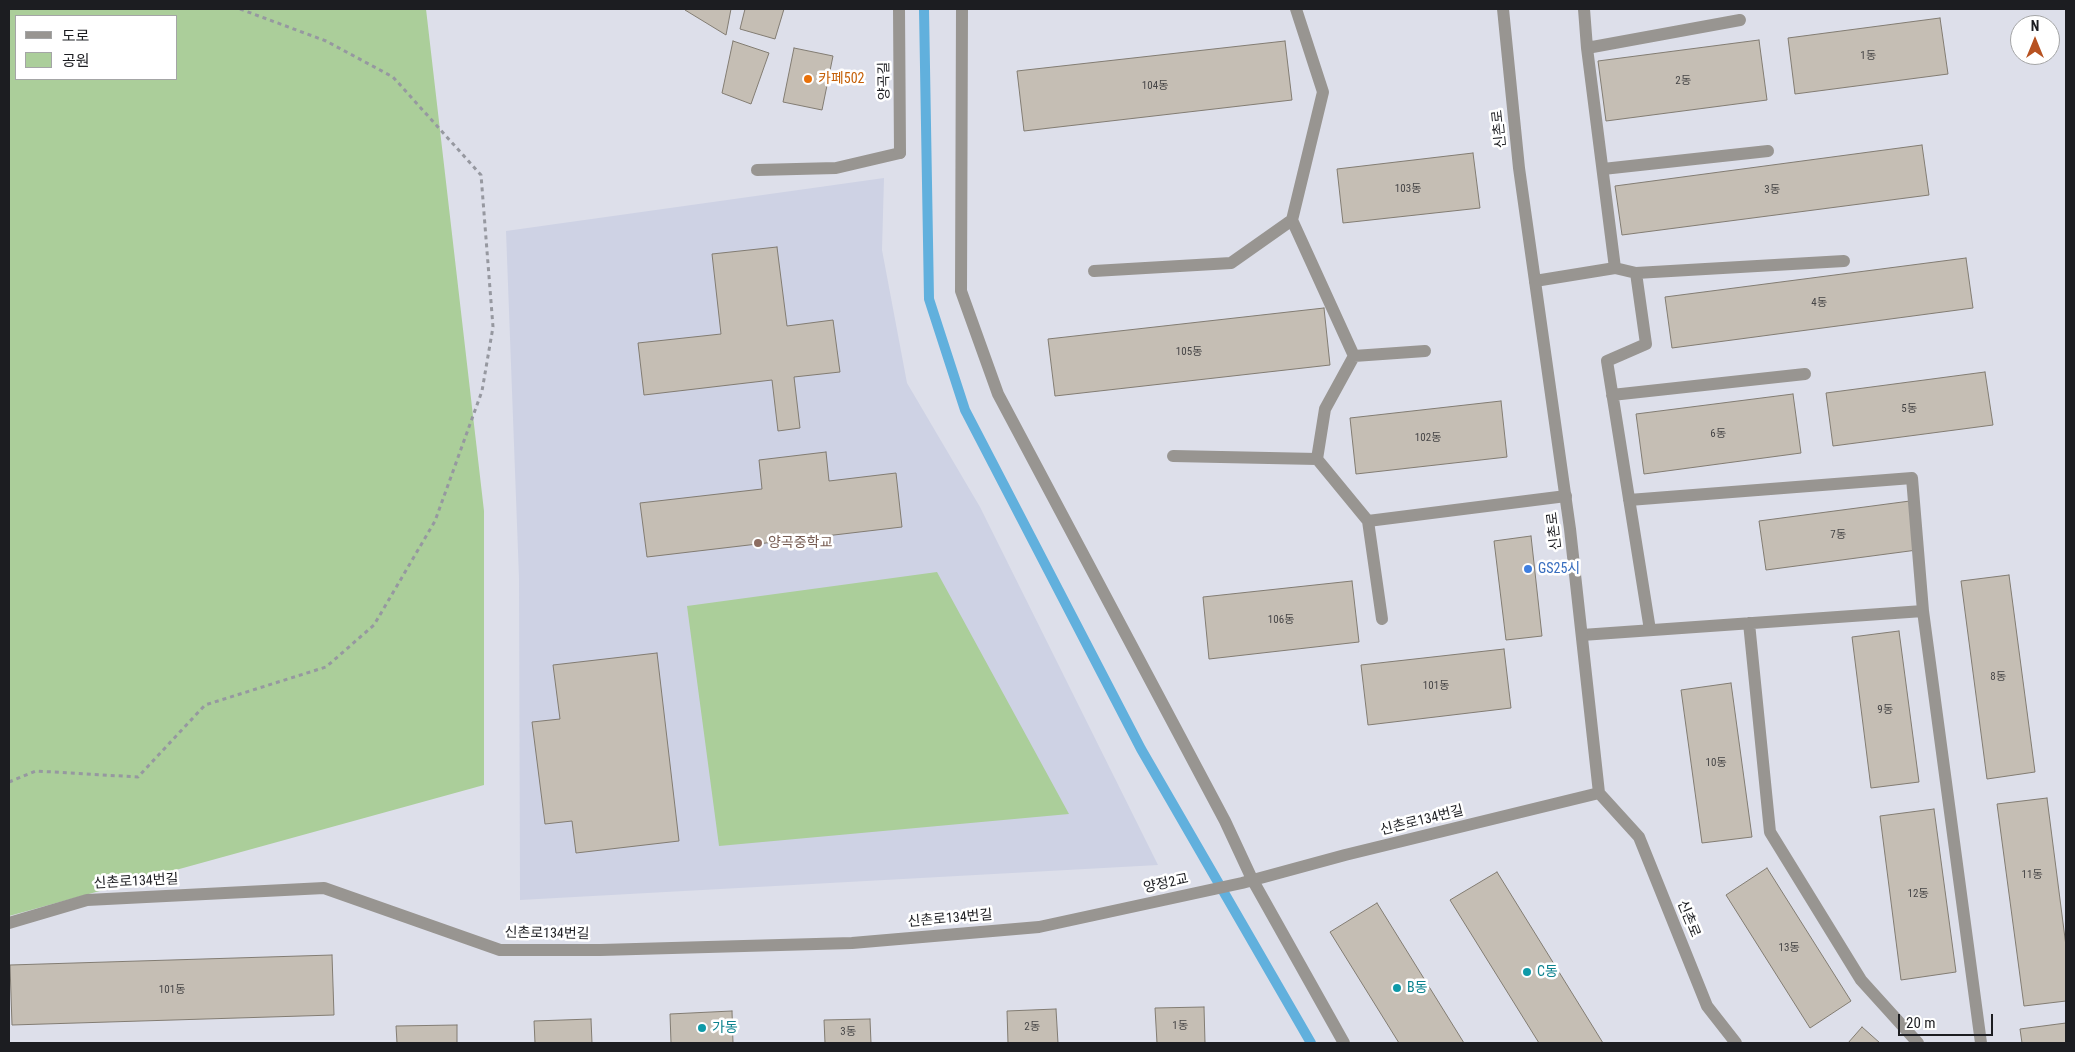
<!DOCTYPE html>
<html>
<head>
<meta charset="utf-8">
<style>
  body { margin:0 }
  #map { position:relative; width:2075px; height:1052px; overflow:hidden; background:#dddfea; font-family:"Roboto Condensed","Noto Sans KR",sans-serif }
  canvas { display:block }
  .frame { position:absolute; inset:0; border:10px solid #1c1d21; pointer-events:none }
  .legend { position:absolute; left:15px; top:15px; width:162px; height:65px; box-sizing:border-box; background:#fff; border:1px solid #a4a5a6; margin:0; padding:6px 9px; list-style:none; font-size:15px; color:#1c1d21 }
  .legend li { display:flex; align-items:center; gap:10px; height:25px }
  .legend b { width:25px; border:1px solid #a4a5a6 }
  .north { position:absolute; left:2010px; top:15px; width:50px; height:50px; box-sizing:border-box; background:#fff; border:1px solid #a4a5a6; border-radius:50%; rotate:0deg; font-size:14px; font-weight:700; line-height:20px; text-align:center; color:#1c1d21 }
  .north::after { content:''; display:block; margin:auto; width:18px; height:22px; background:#b75221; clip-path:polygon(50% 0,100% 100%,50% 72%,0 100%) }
  .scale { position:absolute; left:1898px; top:1014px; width:95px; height:22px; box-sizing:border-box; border:2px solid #1c1d21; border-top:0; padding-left:6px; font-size:15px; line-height:18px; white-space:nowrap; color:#1c1d21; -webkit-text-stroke:4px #fff; paint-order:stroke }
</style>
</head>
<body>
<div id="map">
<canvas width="2075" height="1052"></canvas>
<div class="frame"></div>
<ul class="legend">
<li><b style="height:6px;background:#989591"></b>도로</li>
<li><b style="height:14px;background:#abce9a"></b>공원</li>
</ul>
<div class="north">N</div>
<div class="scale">20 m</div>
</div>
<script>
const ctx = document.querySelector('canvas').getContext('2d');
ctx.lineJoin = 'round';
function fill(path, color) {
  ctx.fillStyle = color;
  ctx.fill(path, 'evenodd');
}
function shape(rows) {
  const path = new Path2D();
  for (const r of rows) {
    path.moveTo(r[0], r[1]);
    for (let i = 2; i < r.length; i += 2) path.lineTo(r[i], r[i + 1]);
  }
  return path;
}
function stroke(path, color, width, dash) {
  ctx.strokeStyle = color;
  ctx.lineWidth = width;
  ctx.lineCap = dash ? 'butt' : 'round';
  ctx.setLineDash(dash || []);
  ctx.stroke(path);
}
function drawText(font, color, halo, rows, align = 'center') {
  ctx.font = font + ' "Roboto Condensed","Noto Sans KR",sans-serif';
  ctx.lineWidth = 5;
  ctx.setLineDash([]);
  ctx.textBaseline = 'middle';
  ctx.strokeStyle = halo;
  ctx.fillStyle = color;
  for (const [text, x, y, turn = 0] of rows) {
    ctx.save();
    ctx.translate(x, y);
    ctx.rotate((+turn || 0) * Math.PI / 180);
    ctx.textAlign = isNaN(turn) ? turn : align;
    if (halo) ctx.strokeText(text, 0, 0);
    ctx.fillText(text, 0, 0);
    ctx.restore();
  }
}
const built = shape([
  [884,178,882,250,907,383,980,507,1158,865,520,900,519,578,506,231]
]);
const green = shape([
  [9,9,426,9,484,511,484,785,9,916],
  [16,16,176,16,176,79,16,79],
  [937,572,1069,814,719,846,687,606]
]);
const stream = shape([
  [924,9,929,299,965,410,1141,749,1311,1043]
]);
const building = shape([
  [685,9,731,9,726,35,685,10,685,9],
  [745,9,784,9,775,39,740,29,745,9],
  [1940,18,1948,74,1795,94,1788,38,1940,18],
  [1759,40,1767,100,1606,121,1598,61,1759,40],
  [733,41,769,53,751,104,722,93,733,41],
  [1285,41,1292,100,1024,131,1017,71,1285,41],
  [794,48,833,56,822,110,783,102,794,48],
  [1922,145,1929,195,1622,235,1615,186,1922,145],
  [1473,153,1480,208,1343,223,1337,169,1473,153],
  [777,247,787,326,833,320,840,372,794,377,800,428,778,431,772,380,644,395,638,343,721,334,712,254,777,247],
  [1966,258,1973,308,1672,348,1665,297,1966,258],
  [1324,308,1330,365,1055,396,1048,339,1324,308],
  [1985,372,1993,425,1833,446,1826,393,1985,372],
  [1793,394,1801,453,1644,474,1636,414,1793,394],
  [1501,401,1507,457,1356,474,1350,418,1501,401],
  [826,452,829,481,896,473,902,527,647,557,640,503,762,489,759,460,826,452],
  [1910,501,1917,550,1766,570,1759,521,1910,501],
  [1531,536,1542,636,1506,640,1494,541,1531,536],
  [2009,575,2035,772,1987,779,1961,581,2009,575],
  [1352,581,1359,642,1209,659,1203,597,1352,581],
  [1899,631,1919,782,1871,788,1852,637,1899,631],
  [1504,649,1511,708,1368,725,1361,665,1504,649],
  [657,653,679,841,576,853,572,821,545,824,532,722,560,719,553,665,657,653],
  [1731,683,1752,837,1702,843,1681,690,1731,683],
  [2047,798,2066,946,2066,1001,2024,1006,1997,804,2047,798],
  [1934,809,1956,972,1901,980,1880,816,1934,809],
  [1767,868,1851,1001,1810,1028,1726,895,1767,868],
  [1497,872,1603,1043,1539,1043,1450,900,1497,872],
  [1377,903,1464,1043,1399,1043,1330,932,1377,903],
  [332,955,334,1015,12,1025,10,965,332,955],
  [1204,1007,1205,1043,1157,1043,1155,1008,1204,1007],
  [1056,1009,1058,1043,1008,1043,1007,1011,1056,1009],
  [732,1011,733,1043,671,1043,670,1014,732,1011],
  [591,1019,592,1043,535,1043,534,1021,591,1019],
  [870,1019,871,1043,825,1043,824,1020,870,1019],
  [2066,1023,2066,1043,2022,1043,2020,1029,2066,1023],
  [457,1025,457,1043,397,1043,396,1026,457,1025],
  [1862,1027,1880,1043,1848,1043,1862,1027]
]);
const path = shape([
  [9,782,36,771,138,777,205,705,326,667,374,625,435,521,482,391,493,327,481,175,393,77,326,41,240,9]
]);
const lane = shape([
  [1296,9,1323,92,1292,220,1354,356,1325,409,1317,459,1368,521,1566,496],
  [1584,9,1587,48],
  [1603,169,1768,151],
  [757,170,836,168,900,153],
  [1094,271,1231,263,1292,220],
  [1636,273,1844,261],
  [1535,281,1615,268],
  [1354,356,1425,351],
  [1612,395,1805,374],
  [1173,456,1317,459],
  [1629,500,1912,478,1923,611,1981,1043],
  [1368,521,1382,619],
  [1749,623,1770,832,1861,980,1918,1043],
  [1650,630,1607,361,1646,344,1636,273,1615,268,1587,48,1740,20],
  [1582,635,1923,611]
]);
const street = shape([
  [899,9,900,153],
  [962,9,961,291,998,394,1225,821,1252,879,1344,1043],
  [1503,9,1519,168,1570,529,1599,793,1639,837,1707,1006,1736,1043],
  [9,923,87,900,324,888,500,950,600,950,852,943,1039,927,1242,883,1345,855,1599,793]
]);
const markers = [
  [808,79,5,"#e8710a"],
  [758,543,5,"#8d6e63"],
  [1528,569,5,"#3f7fe0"],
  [1527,972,5,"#0f9aa8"],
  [1397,988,5,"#0f9aa8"],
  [702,1028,5,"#0f9aa8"]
];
const numberNames = [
  ["1동",1868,56],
  ["2동",1683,81],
  ["104동",1155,86],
  ["103동",1408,189],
  ["3동",1772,190],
  ["4동",1819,303],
  ["105동",1189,352],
  ["5동",1909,409],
  ["6동",1718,434],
  ["102동",1428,438],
  ["7동",1838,535],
  ["106동",1281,620],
  ["8동",1998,677],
  ["101동",1436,686],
  ["9동",1885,710],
  ["10동",1716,763],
  ["11동",2032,875],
  ["12동",1918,894],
  ["13동",1789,948],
  ["101동",172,990],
  ["1동",1180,1026],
  ["2동",1032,1027],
  ["3동",848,1032]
];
const foodNames = [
  ["카페502",818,79]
];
const streetNames = [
  ["양곡길",885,81,-91],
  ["신촌로",1500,129,-96],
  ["신촌로",1555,531,-97],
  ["신촌로134번길",1422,821,-14],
  ["신촌로134번길",136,882,-3],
  ["양정2교",1166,884,-12],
  ["신촌로134번길",950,919,-5],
  ["신촌로",1688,919,68],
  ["신촌로134번길",547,934,1]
];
const educationNames = [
  ["양곡중학교",768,543]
];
const shopNames = [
  ["GS25시",1538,569]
];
const cultureNames = [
  ["C동",1537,972],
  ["B동",1407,988],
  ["가동",712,1028]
];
fill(built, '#ced2e4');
fill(green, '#abce9a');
stroke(stream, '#61b0dd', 10);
fill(building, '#c5beb4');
stroke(building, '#827c72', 1);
stroke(path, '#9698a0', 3, [4, 4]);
stroke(lane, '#989591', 12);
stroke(street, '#989591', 12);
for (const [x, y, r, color] of markers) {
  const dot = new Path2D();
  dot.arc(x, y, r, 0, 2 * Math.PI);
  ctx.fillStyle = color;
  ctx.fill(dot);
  stroke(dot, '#fff', 2);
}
drawText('11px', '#464546', null, numberNames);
drawText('14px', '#c56008', '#fff', foodNames, 'left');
drawText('14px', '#1c1d21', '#fff', streetNames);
drawText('14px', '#785e54', '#fff', educationNames, 'left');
drawText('14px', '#366cbe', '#fff', shopNames, 'left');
drawText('14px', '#0d838f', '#fff', cultureNames, 'left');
</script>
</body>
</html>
